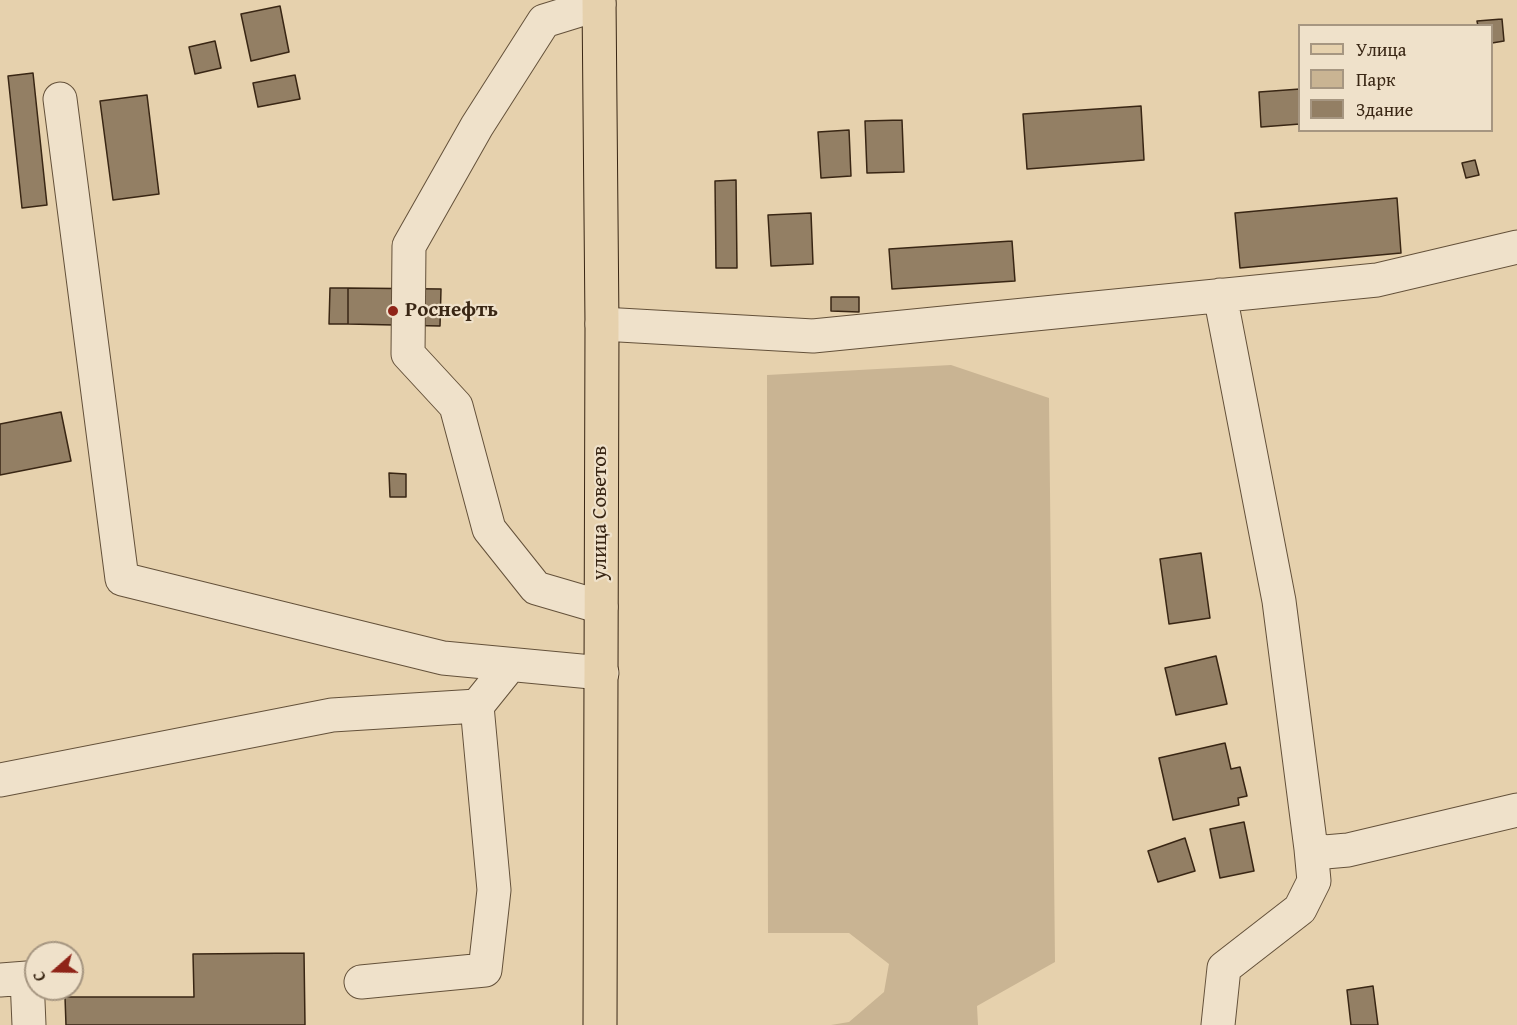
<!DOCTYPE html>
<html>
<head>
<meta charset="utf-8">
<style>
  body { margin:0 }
  #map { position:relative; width:1517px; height:1025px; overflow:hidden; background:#e6d1ad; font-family:"Gentium Book Plus",serif }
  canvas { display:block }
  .legend { position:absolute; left:1298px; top:24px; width:195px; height:108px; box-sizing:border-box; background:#efe1ca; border:2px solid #a69681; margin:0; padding:8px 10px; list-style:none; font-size:18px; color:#392614 }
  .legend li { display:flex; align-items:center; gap:12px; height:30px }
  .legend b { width:30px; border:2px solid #a69681 }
  .north { position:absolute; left:24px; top:941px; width:60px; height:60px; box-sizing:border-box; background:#efe1ca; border:2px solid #a69681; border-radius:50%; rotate:250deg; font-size:16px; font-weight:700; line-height:24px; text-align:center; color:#392614 }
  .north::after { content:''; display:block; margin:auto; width:21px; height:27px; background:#8f2418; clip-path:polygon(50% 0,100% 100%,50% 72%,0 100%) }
</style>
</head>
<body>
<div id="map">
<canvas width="1517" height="1025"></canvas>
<ul class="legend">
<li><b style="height:8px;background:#e6d1ad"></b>Улица</li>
<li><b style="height:16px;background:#c9b493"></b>Парк</li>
<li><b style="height:16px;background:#937f64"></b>Здание</li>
</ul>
<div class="north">С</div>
</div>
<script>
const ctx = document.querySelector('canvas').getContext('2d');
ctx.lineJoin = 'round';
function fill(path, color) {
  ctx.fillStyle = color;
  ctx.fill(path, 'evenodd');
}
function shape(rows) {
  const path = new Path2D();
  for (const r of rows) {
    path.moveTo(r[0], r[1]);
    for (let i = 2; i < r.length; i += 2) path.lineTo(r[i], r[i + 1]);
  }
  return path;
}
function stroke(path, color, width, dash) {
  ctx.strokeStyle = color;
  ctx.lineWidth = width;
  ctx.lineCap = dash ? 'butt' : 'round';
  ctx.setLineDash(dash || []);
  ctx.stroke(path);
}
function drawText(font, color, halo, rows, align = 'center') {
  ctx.font = font + ' "Gentium Book Plus",serif';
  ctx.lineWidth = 4.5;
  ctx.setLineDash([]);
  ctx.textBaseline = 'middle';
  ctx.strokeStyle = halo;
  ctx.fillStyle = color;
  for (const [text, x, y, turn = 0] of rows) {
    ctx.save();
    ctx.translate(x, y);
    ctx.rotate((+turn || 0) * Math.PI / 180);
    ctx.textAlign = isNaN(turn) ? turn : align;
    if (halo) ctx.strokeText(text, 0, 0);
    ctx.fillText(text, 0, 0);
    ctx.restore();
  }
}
const green = shape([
  [951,365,1049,398,1055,962,977,1006,978,1025,831,1025,849,1022,884,992,889,964,849,933,768,933,767,375]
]);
const building = shape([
  [280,6,289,52,251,61,241,14,280,6],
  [1502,19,1504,41,1492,43,1492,26,1478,26,1477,21,1502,19],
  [215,41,221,68,195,74,189,47,215,41],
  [33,73,47,205,22,208,8,76,33,73],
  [295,75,300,99,258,107,253,83,295,75],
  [1300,89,1300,124,1261,127,1259,92,1300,89],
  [147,95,159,194,113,200,100,101,147,95],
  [1141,106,1144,160,1027,169,1023,114,1141,106],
  [902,120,904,172,867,173,865,121,902,120],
  [849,130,851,176,821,178,818,132,849,130],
  [1475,160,1479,175,1466,178,1462,163,1475,160],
  [736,180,737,268,716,268,715,181,736,180],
  [1397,198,1401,253,1240,268,1235,213,1397,198],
  [811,213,813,264,771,266,768,215,811,213],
  [1012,241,1015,281,892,289,889,249,1012,241],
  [330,288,348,288,348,324,329,324,330,288],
  [348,288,441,289,440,326,348,324,348,288],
  [831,297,859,297,859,312,831,311,831,297],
  [61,412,71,461,0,475,0,424,61,412],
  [389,473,406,474,406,497,390,497,389,473],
  [1201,553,1210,618,1169,624,1160,559,1201,553],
  [1216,656,1227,704,1176,715,1165,668,1216,656],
  [1225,743,1231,769,1240,767,1247,796,1238,798,1239,805,1173,820,1159,758,1225,743],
  [1244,822,1254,871,1220,878,1210,829,1244,822],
  [1185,838,1195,871,1158,882,1148,851,1185,838],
  [304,953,305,1025,66,1025,65,997,194,997,193,954,304,953],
  [1373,986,1378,1025,1351,1025,1347,990,1373,986]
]);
const minor = shape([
  [599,4,544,21,477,126,409,246,408,354,456,406,489,529,536,588,601,607],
  [60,99,122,579,443,658,602,673],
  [1220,295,1279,601,1311,849,1325,852,1348,850,1517,810],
  [602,324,813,336,1377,280,1517,247],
  [0,780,332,715,477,706,510,665],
  [0,980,27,978,29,1025],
  [361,982,485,970,494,890,477,706],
  [1218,1025,1224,968,1300,909,1314,881,1311,849]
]);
const major = shape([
  [599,0,602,324,600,1025]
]);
const markers = [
  [393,311,6,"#8f2418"]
];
const poiNames = [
  ["Роснефть",405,311]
];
const streetNames = [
  ["улица Советов",601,513,-90]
];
fill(green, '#c9b493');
fill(building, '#937f64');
stroke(building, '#392614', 1.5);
stroke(minor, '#64513a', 35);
stroke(major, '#392614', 35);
stroke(minor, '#efe1ca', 33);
stroke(major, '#e6d1ad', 33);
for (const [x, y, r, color] of markers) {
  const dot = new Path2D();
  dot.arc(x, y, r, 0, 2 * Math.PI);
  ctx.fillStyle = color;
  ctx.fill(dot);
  stroke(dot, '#efe1ca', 2);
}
drawText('bold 21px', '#392614', '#efe1ca', poiNames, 'left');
drawText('21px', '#392614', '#efe1ca', streetNames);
</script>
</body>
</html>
